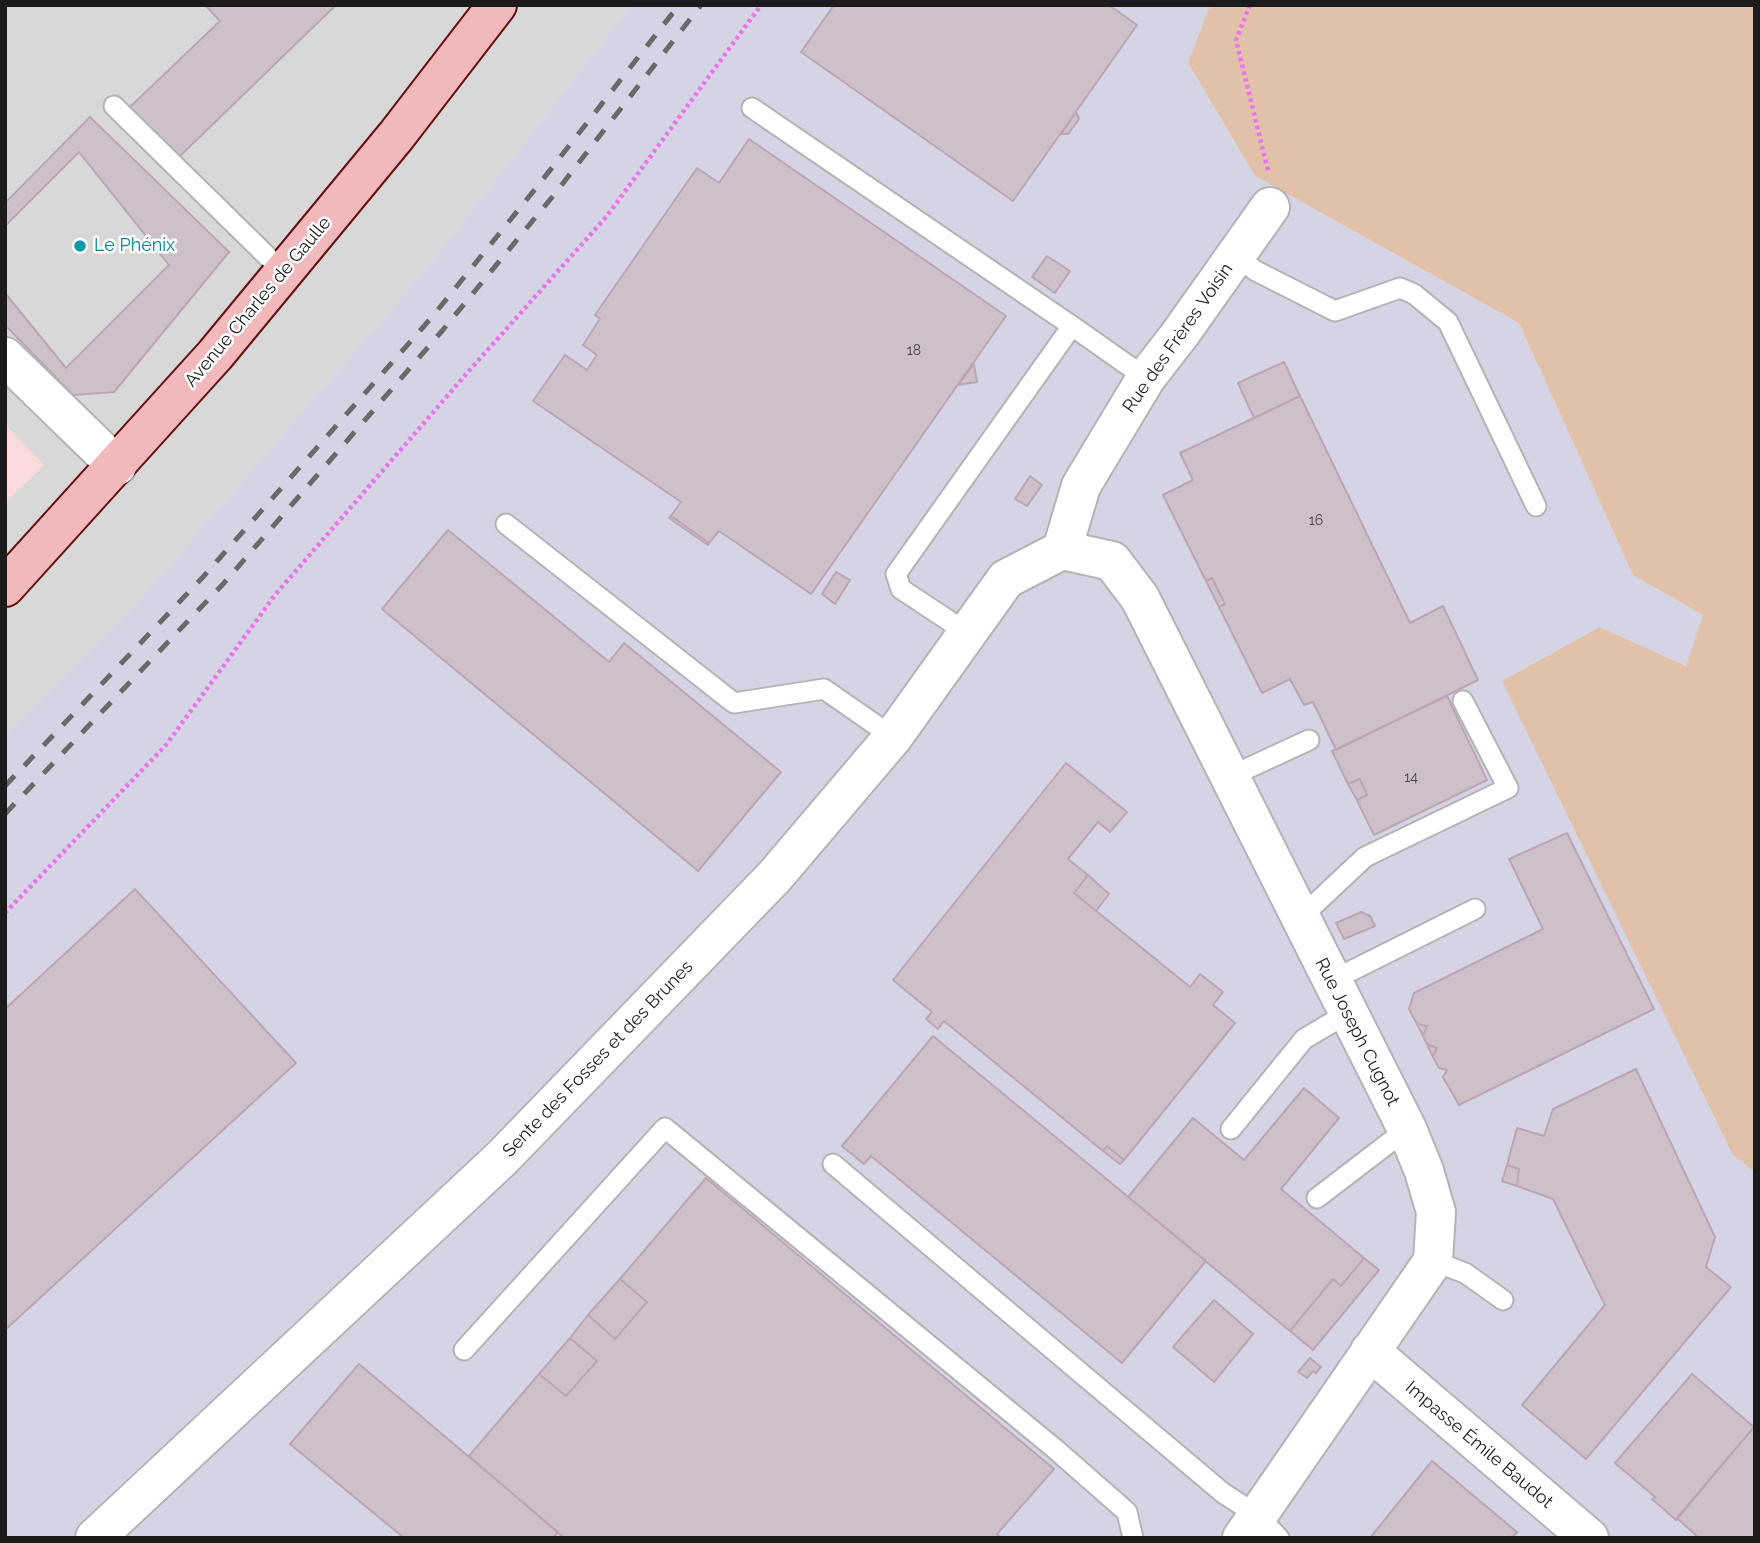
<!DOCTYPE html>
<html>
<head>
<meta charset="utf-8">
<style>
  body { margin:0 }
  #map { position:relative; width:1760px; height:1543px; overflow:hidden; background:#ece1e6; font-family:Raleway,sans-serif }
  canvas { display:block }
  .frame { position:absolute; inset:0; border:7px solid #1b1b1b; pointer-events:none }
</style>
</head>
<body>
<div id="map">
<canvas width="1760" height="1543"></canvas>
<div class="frame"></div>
</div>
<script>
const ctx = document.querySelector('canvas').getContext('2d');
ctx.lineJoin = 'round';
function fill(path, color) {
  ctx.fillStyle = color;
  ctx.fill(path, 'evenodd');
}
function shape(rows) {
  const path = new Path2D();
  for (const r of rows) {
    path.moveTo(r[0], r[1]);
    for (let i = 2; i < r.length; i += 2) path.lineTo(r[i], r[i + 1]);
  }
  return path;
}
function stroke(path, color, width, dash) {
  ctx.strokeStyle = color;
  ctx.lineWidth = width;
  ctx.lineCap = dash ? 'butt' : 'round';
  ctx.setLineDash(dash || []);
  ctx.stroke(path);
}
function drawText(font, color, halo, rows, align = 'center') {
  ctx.font = font + ' Raleway,sans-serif';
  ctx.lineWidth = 5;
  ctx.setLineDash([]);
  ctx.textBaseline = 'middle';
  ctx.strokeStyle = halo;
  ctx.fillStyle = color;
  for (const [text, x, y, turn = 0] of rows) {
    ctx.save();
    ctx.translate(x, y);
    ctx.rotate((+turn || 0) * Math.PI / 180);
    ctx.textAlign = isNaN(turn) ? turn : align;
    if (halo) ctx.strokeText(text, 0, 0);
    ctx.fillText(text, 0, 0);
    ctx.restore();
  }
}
const residential = shape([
  [5,5,631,5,426,269,134,606,5,735]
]);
const industrial = shape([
  [631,5,1210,5,1188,63,1255,176,1519,323,1633,575,1703,615,1686,666,1600,627,1733,1155,1755,1172,1755,1538,5,1538,5,735,134,606,426,269]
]);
const education = shape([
  [5,424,44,465,5,503]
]);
const grass = shape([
  [1210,5,1755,5,1755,1172,1733,1155,1502,681,1600,627,1686,666,1703,615,1633,575,1519,323,1255,176,1188,63]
]);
const building = shape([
  [205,5,336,5,179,157,130,107,220,21,205,5],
  [834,5,1109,5,1137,25,1013,201,801,52,834,5],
  [1076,112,1079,119,1068,134,1061,134,1076,112],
  [90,117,229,252,114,392,73,395,5,325,5,203,90,117],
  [749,139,1006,316,811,594,719,531,709,543,671,516,681,502,533,401,565,355,587,370,597,355,583,345,600,319,595,315,697,168,719,183,749,139],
  [79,152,169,265,66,368,5,293,5,226,79,152],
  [1047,256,1070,271,1055,293,1032,277,1047,256],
  [1284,362,1300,396,1254,418,1238,383,1284,362],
  [974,364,977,382,958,385,974,364],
  [1300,396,1410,623,1443,606,1478,680,1336,750,1313,702,1304,705,1290,679,1262,693,1219,607,1225,604,1212,578,1206,581,1163,495,1193,480,1180,453,1300,396],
  [1030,476,1042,485,1027,506,1015,499,1030,476],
  [671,516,709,543,708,545,669,518,671,516],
  [448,530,609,662,624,643,781,772,698,871,382,609,448,530],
  [836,572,850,580,835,604,822,594,836,572],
  [1212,578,1225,604,1219,607,1206,581,1212,578],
  [1447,696,1487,780,1374,835,1357,800,1367,795,1360,779,1348,784,1332,751,1447,696],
  [1066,763,1127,812,1110,832,1098,822,1068,859,1088,875,1074,893,1190,987,1200,974,1223,992,1213,1005,1235,1023,1124,1160,1107,1146,1103,1151,944,1021,938,1029,926,1019,932,1012,893,980,1066,763],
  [1360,779,1367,795,1357,800,1348,784,1360,779],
  [1567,833,1654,1009,1459,1105,1443,1077,1447,1070,1439,1068,1433,1057,1437,1048,1427,1044,1423,1036,1427,1026,1417,1024,1409,1009,1414,993,1543,929,1509,859,1567,833],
  [1088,875,1109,894,1096,911,1074,893,1088,875],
  [135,889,296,1063,5,1330,5,1009,135,889],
  [1361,912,1370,916,1375,926,1344,939,1336,923,1361,912],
  [1417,1024,1427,1026,1423,1036,1417,1024],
  [933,1036,1206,1261,1122,1363,871,1156,864,1164,842,1146,933,1036],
  [1427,1044,1437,1048,1433,1057,1427,1044],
  [1636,1069,1715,1237,1706,1267,1731,1287,1586,1459,1522,1405,1605,1305,1553,1199,1517,1186,1519,1169,1507,1165,1517,1128,1544,1136,1553,1109,1636,1069],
  [1304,1088,1339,1118,1281,1189,1364,1258,1341,1286,1333,1279,1290,1331,1128,1197,1193,1118,1244,1160,1304,1088],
  [1107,1146,1124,1160,1120,1164,1103,1151,1107,1146],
  [1507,1165,1519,1169,1517,1186,1502,1181,1507,1165],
  [706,1178,1054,1469,997,1534,1001,1538,564,1538,469,1456,539,1374,566,1396,597,1361,570,1338,588,1315,615,1339,647,1302,620,1279,706,1178],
  [1364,1258,1379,1270,1313,1350,1290,1331,1333,1279,1341,1286,1364,1258],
  [620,1279,647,1302,615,1339,588,1315,620,1279],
  [1214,1300,1253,1334,1214,1382,1173,1347,1214,1300],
  [570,1338,597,1361,566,1396,539,1374,570,1338],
  [1310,1358,1321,1367,1316,1373,1313,1371,1307,1378,1298,1372,1310,1358],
  [359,1364,558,1532,553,1538,404,1538,290,1444,359,1364],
  [1692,1374,1754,1427,1676,1520,1652,1499,1655,1497,1615,1463,1692,1374],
  [1754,1427,1755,1538,1699,1538,1677,1518,1754,1427],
  [1432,1461,1517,1532,1512,1538,1370,1538,1432,1461]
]);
const path = shape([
  [1250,5,1236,40,1268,171],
  [5,913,166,745,275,595,468,372,607,216,761,5]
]);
const lane = shape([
  [114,106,268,257],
  [752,108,1072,326,896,574,901,589,966,632],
  [1235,256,1256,271,1335,311,1400,288,1414,294,1448,322,1536,506],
  [1072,326,1146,378],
  [506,524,734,703,824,689,893,737],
  [1231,776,1309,740],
  [1300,918,1365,857,1508,788,1463,701],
  [1331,981,1475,909],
  [1231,1129,1304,1039,1348,1013],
  [833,1164,1223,1493,1257,1515,1279,1538],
  [1317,1198,1407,1129],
  [1433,1261,1465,1273,1503,1300],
  [464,1350,665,1128,1054,1448,1127,1512,1133,1538]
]);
const street = shape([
  [5,357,117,466],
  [1062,550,1112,561,1140,598,1407,1129,1424,1171,1436,1212,1433,1261,1242,1538],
  [1062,550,1081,486,1146,378,1180,334,1270,207],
  [1370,1351,1589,1538],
  [95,1538,502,1158,775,876,893,737,1006,579,1062,550]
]);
const secondary = shape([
  [5,587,215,355,396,136,497,5]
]);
const rail = shape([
  [5,786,203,577,432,317,540,183,679,5],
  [5,814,224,583,442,331,553,196,701,5]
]);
const markers = [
  [80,246,7,"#0f9aa8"]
];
const numberNames = [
  ["18",914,351],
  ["16",1316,521],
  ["14",1411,778]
];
const cultureNames = [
  ["Le Phénix",94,246]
];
const streetNames = [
  ["Avenue Charles de Gaulle",258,302,-50],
  ["Rue des Frères Voisin",1178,338,-55],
  ["Rue Joseph Cugnot",1357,1032,63],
  ["Sente des Fosses et des Brunes",598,1059,-46],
  ["Impasse Émile Baudot",1479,1445,40]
];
fill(residential, '#d9d8d9');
fill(industrial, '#d5d4e4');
fill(education, '#fbdbde');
fill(grass, '#e2c1ab');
fill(building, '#cec0c9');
stroke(building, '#bca5b4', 2);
stroke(lane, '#b4b4b4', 23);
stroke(street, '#b4b4b4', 42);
stroke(secondary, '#650f0f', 42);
stroke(path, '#eb73eb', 4.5, [3.5, 3.5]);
stroke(lane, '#fff', 19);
stroke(street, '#fff', 38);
stroke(secondary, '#f2b9bc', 38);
stroke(rail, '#696969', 5, [14, 14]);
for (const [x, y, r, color] of markers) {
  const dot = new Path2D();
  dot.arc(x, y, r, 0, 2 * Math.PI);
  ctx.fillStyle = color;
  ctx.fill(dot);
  stroke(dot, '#fff', 2.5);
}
drawText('14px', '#484446', null, numberNames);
drawText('18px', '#0d838f', '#fff', cultureNames, 'left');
drawText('18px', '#1b1b1b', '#fff', streetNames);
</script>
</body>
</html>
